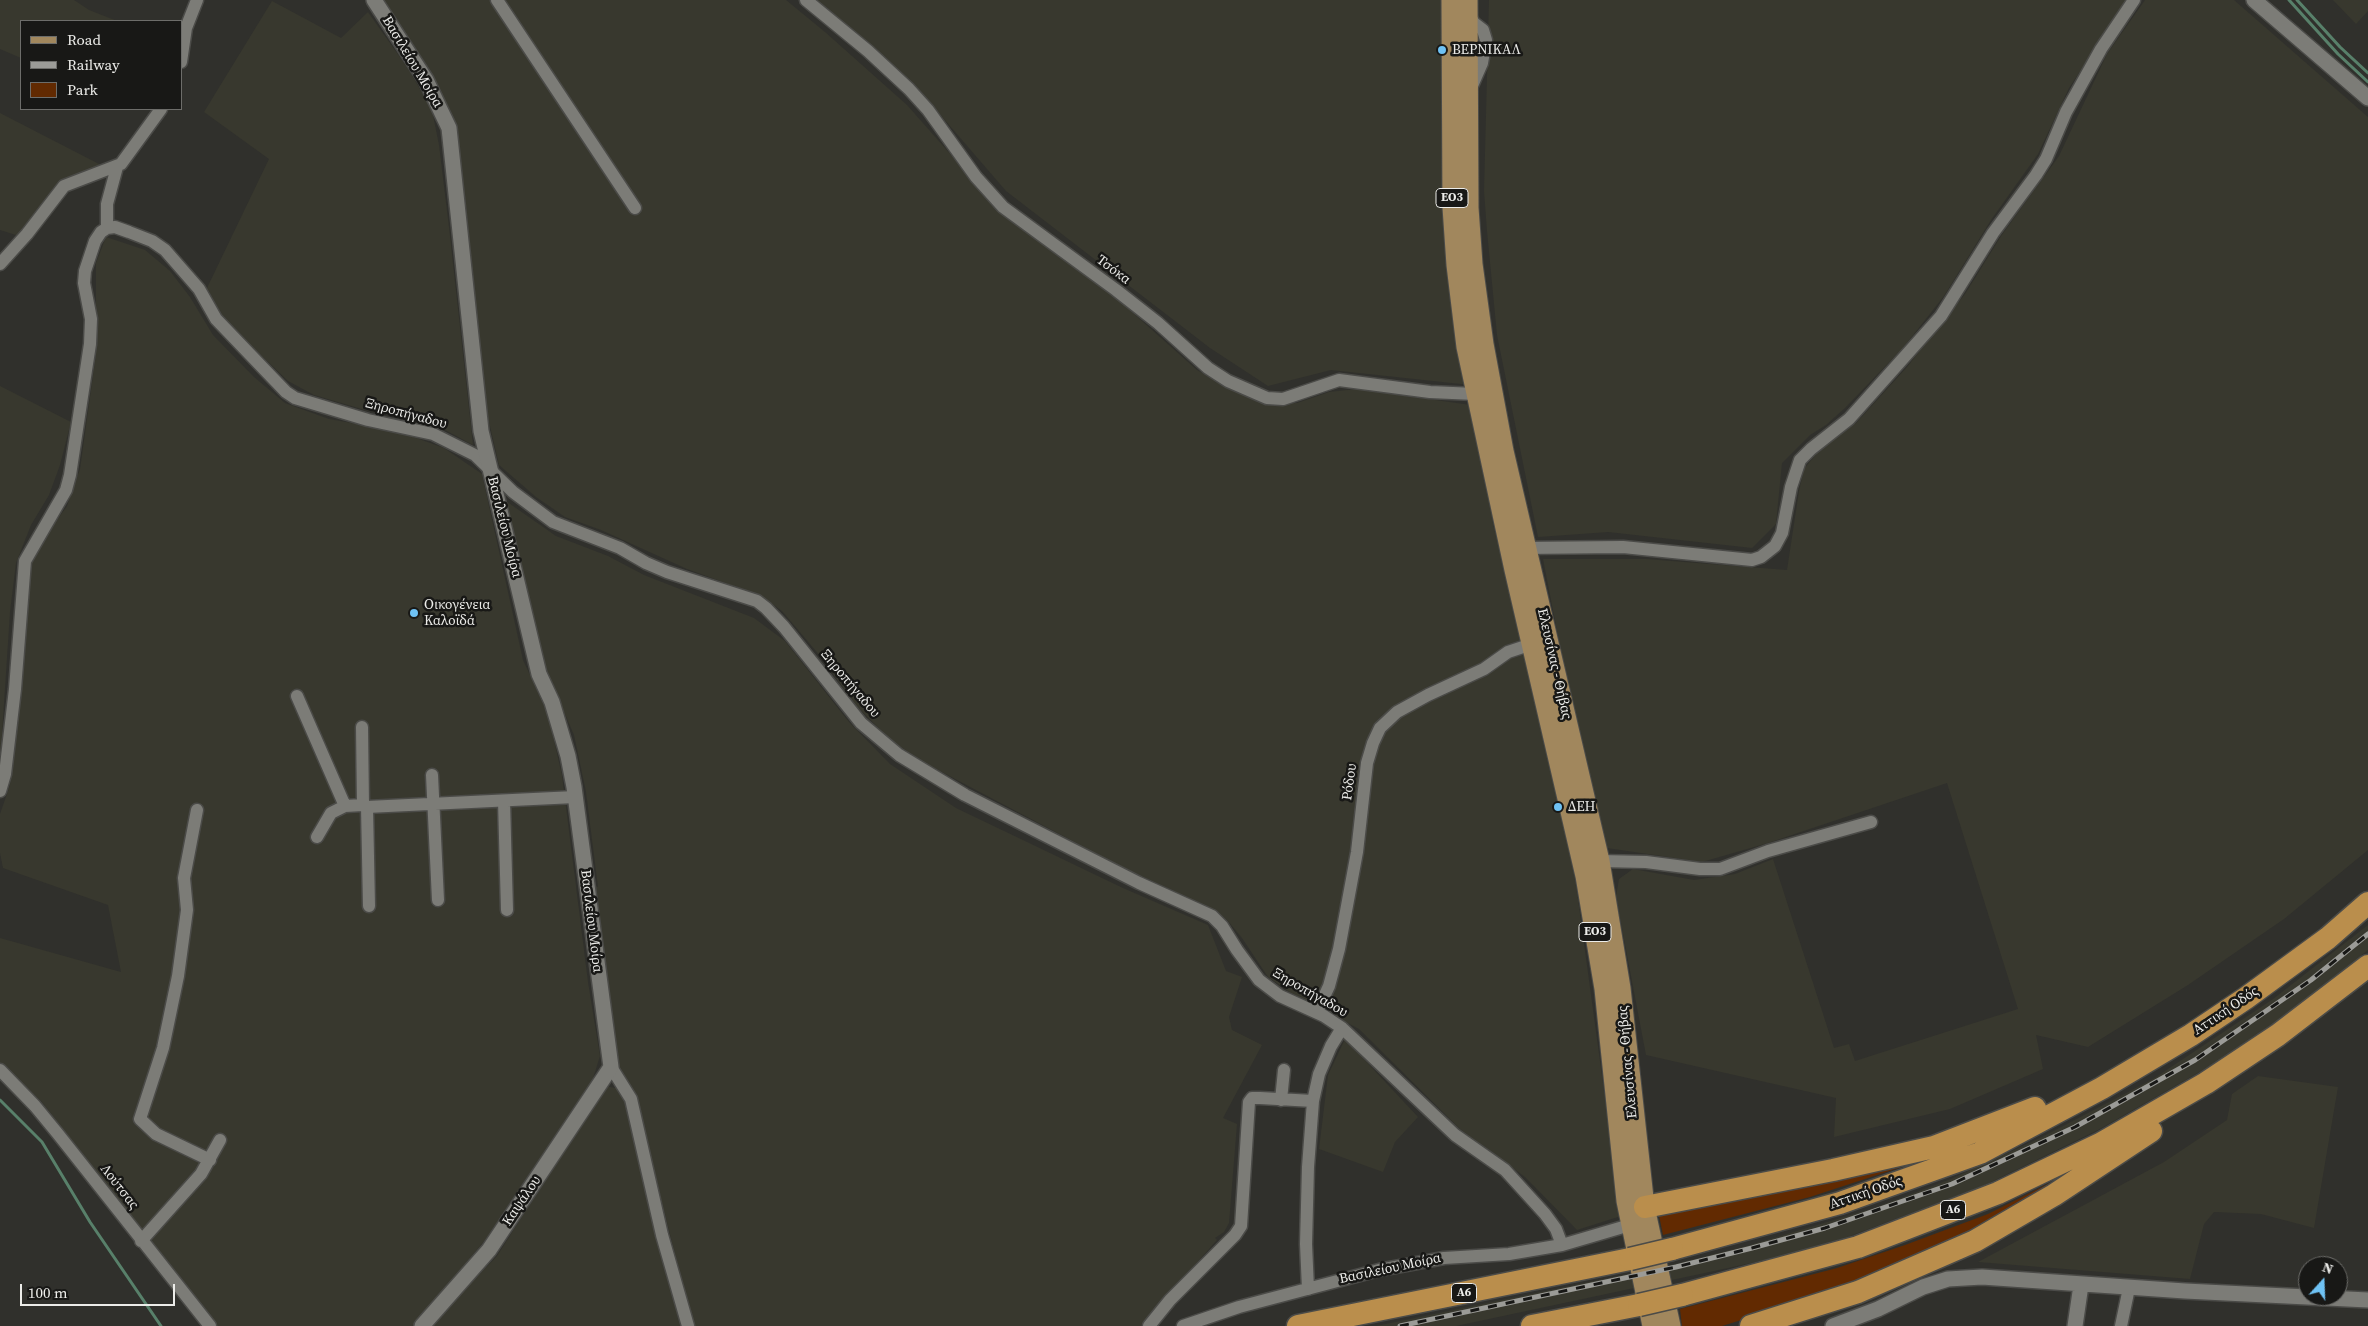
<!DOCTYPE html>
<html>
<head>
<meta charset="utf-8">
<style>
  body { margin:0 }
  #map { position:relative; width:2368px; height:1326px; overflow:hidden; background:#30302c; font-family:"Source Serif 4",serif }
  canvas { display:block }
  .legend { position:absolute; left:20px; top:20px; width:162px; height:90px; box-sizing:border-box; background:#181816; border:1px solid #6d6d6a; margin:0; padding:6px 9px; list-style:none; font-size:15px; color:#ecece9 }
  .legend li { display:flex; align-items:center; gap:10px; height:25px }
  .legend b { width:25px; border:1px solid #6d6d6a }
  .north { position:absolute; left:2298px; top:1256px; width:50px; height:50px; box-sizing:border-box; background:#181816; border:1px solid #6d6d6a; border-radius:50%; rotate:20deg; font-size:14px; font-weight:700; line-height:20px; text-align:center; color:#ecece9 }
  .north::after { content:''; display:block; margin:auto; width:18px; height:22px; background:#6fc2f4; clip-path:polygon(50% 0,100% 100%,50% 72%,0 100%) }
  .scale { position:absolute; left:20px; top:1284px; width:155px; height:22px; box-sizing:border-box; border:2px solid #ecece9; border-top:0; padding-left:6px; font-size:15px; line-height:18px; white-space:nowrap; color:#ecece9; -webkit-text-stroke:4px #181816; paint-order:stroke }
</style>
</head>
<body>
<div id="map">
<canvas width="2368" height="1326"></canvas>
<ul class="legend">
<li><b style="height:6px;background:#a1875d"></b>Road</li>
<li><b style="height:6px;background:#9b9b97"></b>Railway</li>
<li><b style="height:14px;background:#622a01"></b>Park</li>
</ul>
<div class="north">N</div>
<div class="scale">100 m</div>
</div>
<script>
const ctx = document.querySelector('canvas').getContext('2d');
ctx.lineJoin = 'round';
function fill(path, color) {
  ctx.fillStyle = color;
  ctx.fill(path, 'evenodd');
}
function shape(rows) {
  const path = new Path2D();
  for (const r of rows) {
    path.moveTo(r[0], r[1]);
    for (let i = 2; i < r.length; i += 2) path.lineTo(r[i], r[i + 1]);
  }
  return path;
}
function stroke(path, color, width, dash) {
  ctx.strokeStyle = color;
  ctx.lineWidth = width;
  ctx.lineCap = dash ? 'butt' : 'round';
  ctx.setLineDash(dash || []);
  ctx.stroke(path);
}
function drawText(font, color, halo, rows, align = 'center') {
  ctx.font = font + ' "Source Serif 4",serif';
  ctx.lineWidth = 5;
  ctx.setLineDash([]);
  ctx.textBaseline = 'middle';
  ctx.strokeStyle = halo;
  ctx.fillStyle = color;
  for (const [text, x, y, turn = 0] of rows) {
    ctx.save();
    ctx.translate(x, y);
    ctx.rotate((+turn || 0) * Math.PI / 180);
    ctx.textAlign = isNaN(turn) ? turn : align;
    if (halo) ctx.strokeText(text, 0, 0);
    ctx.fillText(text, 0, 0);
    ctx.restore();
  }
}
const built = shape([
  [0,0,74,0,89,10,117,21,21,21,21,58,0,49],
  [379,0,786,0,825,32,907,105,967,173,1114,296,1197,370,1232,390,1265,402,1297,403,1329,392,1357,389,1478,406,1493,524,1520,627,1546,690,1578,899,1621,1216,1577,1230,1525,1177,1460,1129,1359,1029,1291,993,1268,977,1242,938,1227,920,1210,908,1122,867,919,760,890,739,856,706,821,657,782,611,761,596,687,569,601,530,565,517,536,497,499,465,483,396,466,206,458,143,441,93],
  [811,0,1441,0,1444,225,1470,385,1331,370,1268,386,1210,348,1006,191,912,82],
  [1489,0,2127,0,2069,88,2038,154,1991,220,1944,296,1903,348,1845,408,1826,425,1810,435,1782,463,1776,524,1752,548,1608,532,1538,537,1497,335,1487,231,1484,191],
  [2145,0,2234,0,2368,117,2368,850,2284,919,2188,985,2088,1047,2036,1035,2043,1069,1950,1109,1834,1137,1836,1098,1646,1055,1616,897,1619,879,1633,869,1694,880,1735,874,1773,859,1834,1048,1849,1044,1855,1061,2018,1009,1947,783,1768,843,1702,862,1607,848,1574,718,1543,559,1646,559,1787,570,1799,491,1804,469,1817,453,1856,423,1907,367,1965,294,2001,236,2059,156,2107,54],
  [2333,0,2368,0,2368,11,2356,24],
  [272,1,341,38,368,12,409,70,432,110,439,145,449,227,473,445,430,422,365,410,314,395,288,381,224,320,207,288,269,159,204,112],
  [0,113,101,165,61,181,19,236,0,230],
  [106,237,145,250,170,271,190,297,213,335,254,377,285,403,329,419,397,431,444,448,482,474,523,660,548,714,562,775,588,982,600,1056,591,1085,485,1240,414,1326,215,1326,184,1282,41,1101,0,1063,0,938,121,972,108,905,3,868,0,853,0,814,10,785,28,561,67,506,80,469,96,354,96,263],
  [0,386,71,422,60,465,49,495,31,525,16,563,10,612,0,765],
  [503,499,556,536,608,556,644,575,754,618,785,641,849,722,890,764,956,808,1123,888,1208,925,1226,971,1242,977,1229,1017,1232,1030,1262,1045,1223,1118,1237,1124,1229,1223,1224,1232,1215,1238,1217,1240,1141,1326,693,1326,635,1094,618,1068,589,883,598,887,586,792,574,735,548,675,533,626],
  [2368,925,2368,950,2283,1017,2210,1066,2098,1130,1983,1186,1842,1239,1775,1258,1456,1326,1376,1326,1671,1265,1750,1245,1874,1208,1951,1179,2042,1137,2153,1079,2273,999],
  [1345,1039,1418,1117,1395,1142,1383,1172,1319,1149,1328,1075],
  [2258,1076,2338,1087,2314,1228,2261,1214,2214,1212,2204,1224,2190,1279,1978,1262,2164,1162,2227,1120,2232,1094],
  [605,1086,616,1088,626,1100,682,1326,429,1326,497,1256]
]);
const green = shape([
  [1923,1160,1810,1197,1663,1235,1658,1210],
  [2066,1175,1944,1246,1835,1291,1722,1326,1682,1326,1680,1309,1837,1268,1905,1245,1988,1214]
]);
const stream = shape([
  [2289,0,2338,54,2368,82],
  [2297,0,2340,47,2368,73],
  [0,1100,42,1142,90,1222,161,1326]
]);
const minor = shape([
  [497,0,635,208],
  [806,0,868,51,909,89,928,110,976,177,1003,207,1116,290,1158,323,1208,368,1228,381,1267,398,1283,399,1339,380,1430,392,1475,394],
  [1468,13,1474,23,1483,30,1486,40,1482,63,1471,88],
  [181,62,186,28,197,0],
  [107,228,115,227,129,232,152,241,165,250,199,289,216,319,286,392,295,398,368,420,433,434,475,455,513,492,553,522,620,548,646,563,667,572,757,601,766,608,784,627,861,723,899,755,965,795,1139,883,1212,916,1222,926,1237,950,1259,980,1280,996,1324,1016,1342,1028,1455,1135,1505,1170,1545,1214,1556,1229,1562,1245],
  [107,228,107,204,117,167],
  [0,264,27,234,64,186,121,164,161,109],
  [1521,548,1623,547,1752,560,1761,557,1775,546,1782,533,1791,487,1800,460,1811,449,1849,419,1941,316,1993,233,2036,175,2046,159,2066,112,2101,49,2134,0],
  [297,696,345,806],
  [362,727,363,805],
  [432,775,438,900],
  [0,791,5,774,15,689,25,561,66,490,70,475,90,344,91,319,84,283,85,271,95,241,101,232,107,228],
  [504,801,507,910],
  [367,807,369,906],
  [197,810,184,878,187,910,178,976,163,1048,140,1119,156,1134,210,1160],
  [317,837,331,813,345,806,363,805,367,807,575,797],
  [1600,861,1646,862,1700,869,1720,869,1768,851,1871,822],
  [1317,1012,1329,986,1339,949,1357,852,1367,763,1373,743,1380,728,1397,712,1428,695,1484,669,1508,652,1538,642],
  [611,1067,631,1099,662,1235,688,1326],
  [0,1070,35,1106,58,1134,210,1326],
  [1281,1100,1284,1070],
  [141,1241,201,1174,220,1140],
  [1308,1289,1306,1244,1308,1167,1313,1101,1319,1074,1331,1046,1342,1028],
  [1149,1326,1170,1300,1235,1235,1241,1226,1249,1102,1252,1098,1260,1098,1313,1101],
  [1183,1326,1239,1307,1379,1270,1444,1258,1509,1254,1562,1245,1630,1225],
  [2121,1326,2129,1288]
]);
const tertiary = shape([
  [374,0,426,80,449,128,481,431,539,674,552,702,568,756,574,787,611,1067,489,1250,422,1326],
  [2254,0,2368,98],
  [1833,1326,1878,1309,1923,1287,1948,1279,1982,1277,2185,1291,2368,1300],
  [2075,1326,2081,1285]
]);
const primary = shape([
  [1451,0,1452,207,1456,265,1466,347,1514,570,1585,876,1604,989,1626,1201,1652,1326],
  [1468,0,1469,208,1473,264,1484,344,1504,451,1600,861,1621,988,1645,1207,1671,1326]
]);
const motorway = shape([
  [1645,1207,1833,1170,1934,1147,2035,1108],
  [1672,1249,1840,1203,1980,1153,2102,1088,2191,1035,2246,998,2328,938,2368,903],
  [1682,1295,1858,1247,1998,1193,2100,1144,2206,1083,2278,1035,2368,966],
  [1298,1326,1630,1259],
  [1532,1326,1639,1305],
  [1751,1326,1858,1292,1975,1241,2054,1195,2151,1131]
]);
const rail = shape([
  [1400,1326,1676,1267,1752,1248,1825,1228,1952,1184,2075,1127,2195,1060,2311,980,2368,934]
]);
const motorwayBridge = shape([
  [1630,1259,1672,1249],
  [1639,1305,1682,1295]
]);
const markers = [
  [1442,50,5,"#6fc2f4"],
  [414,613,5,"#6fc2f4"],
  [1558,807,5,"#6fc2f4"]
];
const shields = [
  [1452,198,32],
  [1595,932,32],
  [1953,1210,25],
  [1464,1293,25]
];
const shieldNames = [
  ["ΕΟ3",1452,198],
  ["ΕΟ3",1595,932],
  ["Α6",1953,1210],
  ["Α6",1464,1293]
];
const poiNames = [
  ["ΒΕΡΝΙΚΑΛ",1452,50],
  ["Οικογένεια",424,605],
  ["Καλοϊδά",424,621],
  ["ΔΕΗ",1568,807]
];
const streetNames = [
  ["Βασιλείου Μοίρα",412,62,59],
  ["Τσόκα",1113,270,37],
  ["Ξηροπήγαδου",406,414,15],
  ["Βασιλείου Μοίρα",504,527,76],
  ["Ελευσίνας - Θήβας",1554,664,77],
  ["Ξηροπήγαδου",850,684,50],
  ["Ρόδου",1350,782,-82],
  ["Βασιλείου Μοίρα",591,921,83],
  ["Ξηροπήγαδου",1310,993,30],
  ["Αττική Οδός",2226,1011,-34],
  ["Ελευσίνας - Θήβας",1628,1062,-95],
  ["Λούτσας",119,1187,52],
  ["Αττική Οδός",1866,1193,-19],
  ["Καψάλου",522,1201,-56],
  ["Βασιλείου Μοίρα",1390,1269,-12]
];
fill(built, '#38382e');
fill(green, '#622a01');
stroke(stream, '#58806a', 3);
stroke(minor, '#4b4b48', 15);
stroke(tertiary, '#4b4b48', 18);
stroke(primary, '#4b4b48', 21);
stroke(motorway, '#4b4b48', 25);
stroke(minor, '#7c7c77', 12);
stroke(tertiary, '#7c7c77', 15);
stroke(primary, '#a1875d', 19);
stroke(motorway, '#ba8e4c', 22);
stroke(rail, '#9b9b97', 5);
stroke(rail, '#181816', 3, [9]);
stroke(motorwayBridge, '#4b4b48', 25, []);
stroke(motorwayBridge, '#ba8e4c', 22);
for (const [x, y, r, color] of markers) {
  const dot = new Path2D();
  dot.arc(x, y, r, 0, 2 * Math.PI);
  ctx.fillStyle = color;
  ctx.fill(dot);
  stroke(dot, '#181816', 2);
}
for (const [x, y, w] of shields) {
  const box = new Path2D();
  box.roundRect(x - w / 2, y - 9.5, w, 19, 4);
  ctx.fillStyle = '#181816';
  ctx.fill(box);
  stroke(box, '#ecece9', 1);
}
drawText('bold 12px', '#ecece9', null, shieldNames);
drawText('14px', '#ecece9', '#181816', poiNames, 'left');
drawText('14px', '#ecece9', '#181816', streetNames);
</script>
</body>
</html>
